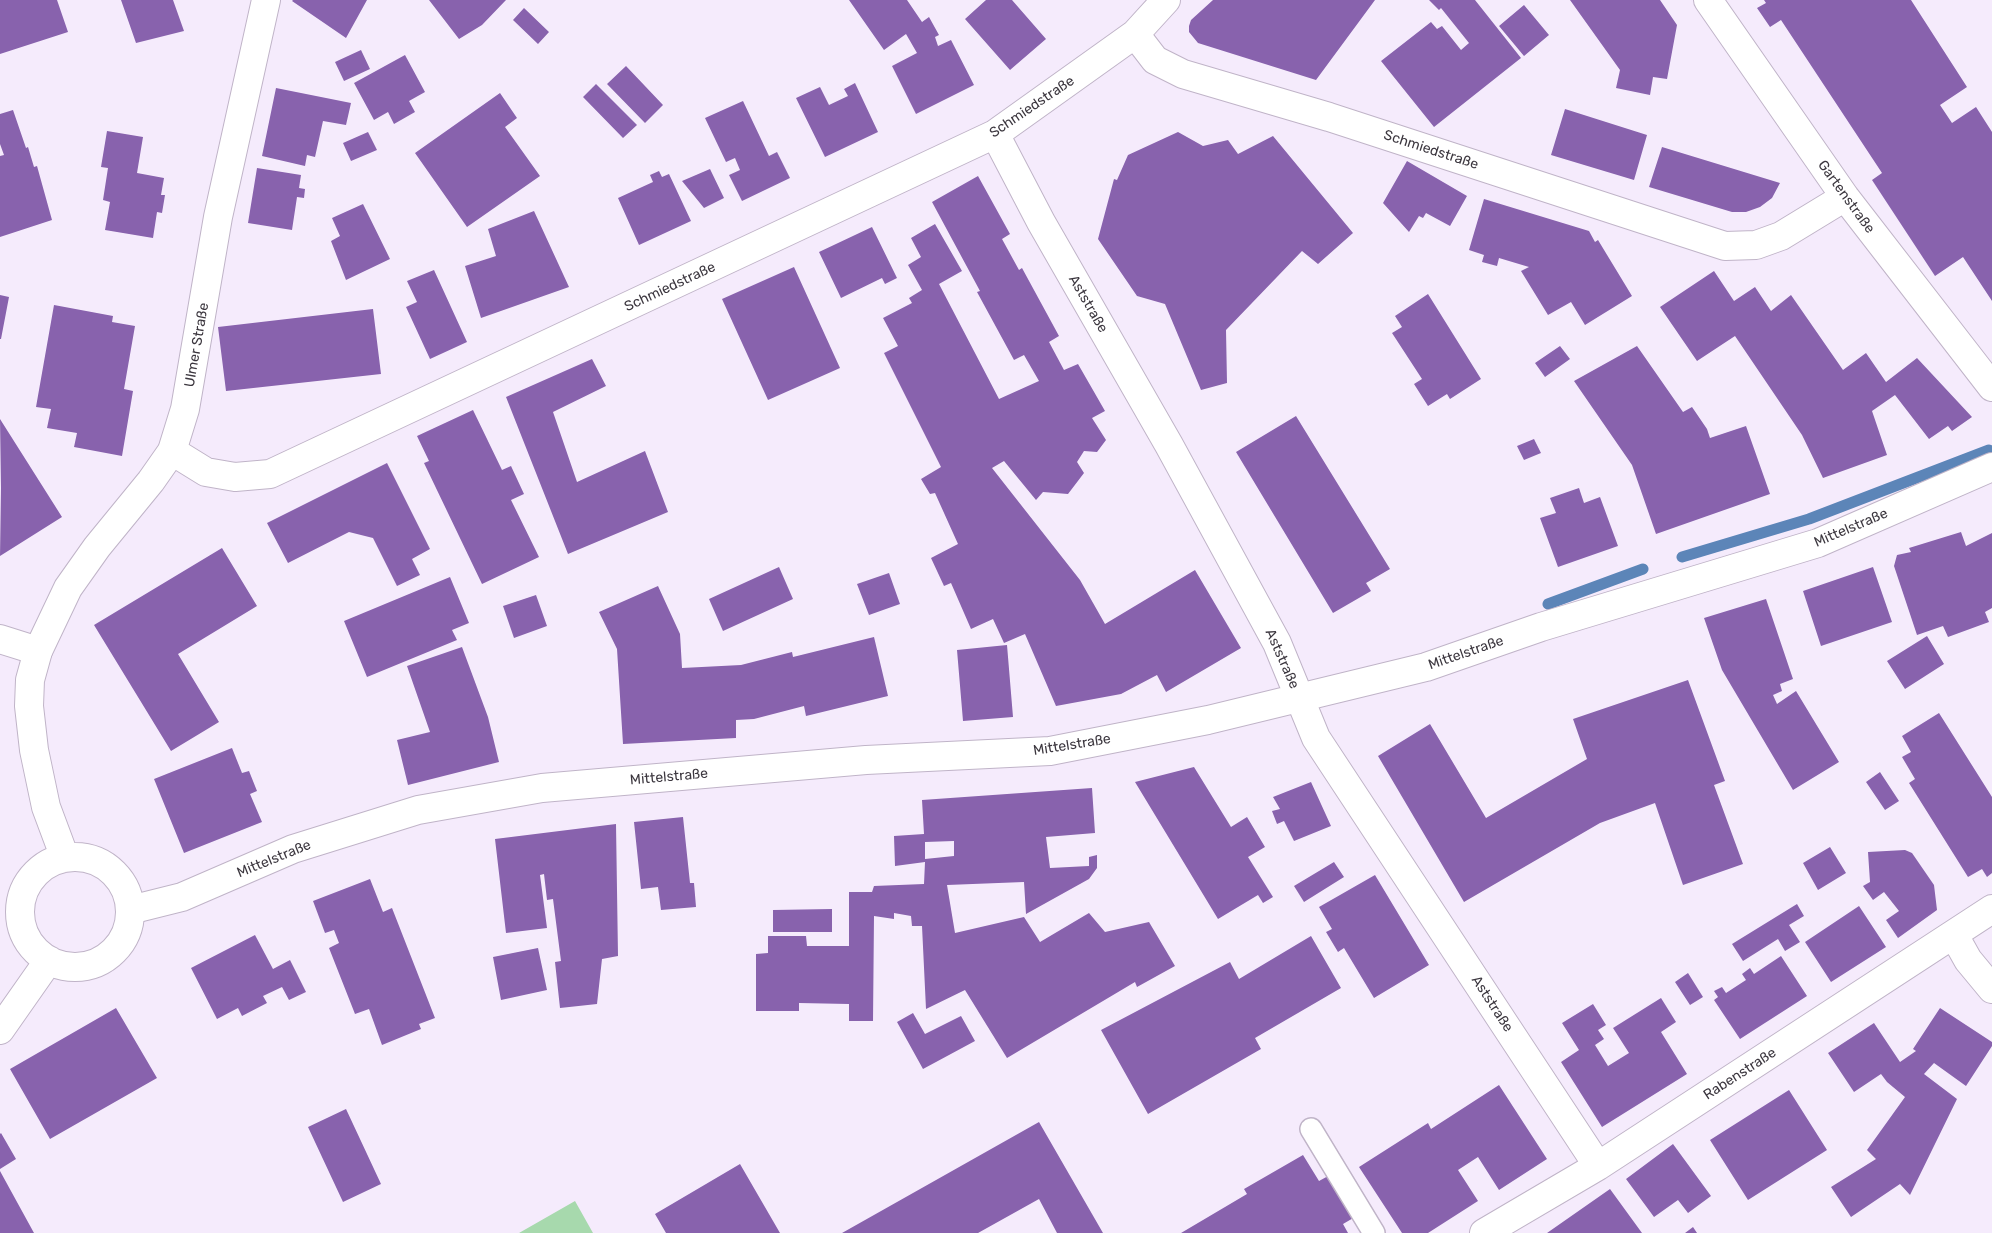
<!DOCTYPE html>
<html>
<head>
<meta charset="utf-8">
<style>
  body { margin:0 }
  canvas { display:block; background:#f5ebfc }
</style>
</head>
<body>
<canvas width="1992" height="1233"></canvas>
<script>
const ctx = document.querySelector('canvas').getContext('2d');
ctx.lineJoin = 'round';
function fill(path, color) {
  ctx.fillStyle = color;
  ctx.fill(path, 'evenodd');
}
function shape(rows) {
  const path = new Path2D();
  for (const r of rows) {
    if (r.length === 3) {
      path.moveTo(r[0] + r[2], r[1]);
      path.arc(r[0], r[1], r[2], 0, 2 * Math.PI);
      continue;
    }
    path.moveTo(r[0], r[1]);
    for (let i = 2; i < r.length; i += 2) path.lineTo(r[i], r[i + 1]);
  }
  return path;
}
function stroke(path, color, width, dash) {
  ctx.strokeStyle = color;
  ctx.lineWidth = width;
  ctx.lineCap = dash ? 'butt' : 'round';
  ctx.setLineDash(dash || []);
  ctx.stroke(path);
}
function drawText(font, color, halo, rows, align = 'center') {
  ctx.font = font + ' Rubik,sans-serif';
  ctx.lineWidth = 5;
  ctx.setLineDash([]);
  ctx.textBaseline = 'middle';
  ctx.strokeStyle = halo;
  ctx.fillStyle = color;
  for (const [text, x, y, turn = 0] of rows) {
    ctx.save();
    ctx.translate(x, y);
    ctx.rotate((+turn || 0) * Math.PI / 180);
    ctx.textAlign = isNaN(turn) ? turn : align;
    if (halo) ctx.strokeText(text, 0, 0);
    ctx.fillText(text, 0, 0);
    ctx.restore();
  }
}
const green = shape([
  [575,1201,593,1233,519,1233]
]);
const stream = shape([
  [1682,557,1809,519,1989,450],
  [1548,604,1643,569]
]);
const building = shape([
  [0,0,57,0,68,32,0,54],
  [121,0,173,0,184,31,136,43],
  [293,0,367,0,346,38,292,1],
  [429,0,506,0,482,25,459,39],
  [849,0,907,0,922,22,929,17,939,35,935,37,938,46,951,40,974,85,916,114,892,66,917,53,906,34,884,50],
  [986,0,1012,0,1046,39,1010,70,965,19],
  [1213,0,1375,0,1316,80,1198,43,1189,32,1189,26,1191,20],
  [1429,0,1475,0,1521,58,1434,127,1381,61,1431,22,1437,29,1442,26,1461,50,1469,43,1441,8,1439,10],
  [1570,0,1660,0,1677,25,1667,79,1653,77,1650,95,1616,88,1620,70],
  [1764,0,1911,0,1967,87,1940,105,1952,123,1976,107,1992,132,1992,301,1963,257,1935,276,1872,180,1882,173,1781,20,1770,27,1757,8,1766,3],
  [1524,5,1549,35,1524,56,1499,26],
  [524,8,549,32,538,44,513,20],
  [361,50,370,69,344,81,335,62],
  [405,55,425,92,409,101,415,112,394,124,388,112,374,120,354,83],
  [626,66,663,105,645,123,607,84],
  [855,83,878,132,825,157,796,98,820,87,829,105,848,96,844,89],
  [596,84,637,125,623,138,583,97],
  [276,88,351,103,346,125,323,121,315,157,307,155,305,166,262,156],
  [500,93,517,118,505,127,540,176,467,227,415,153],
  [743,101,769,156,777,152,790,178,742,201,729,175,740,170,735,158,726,162,705,118],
  [1565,109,1647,135,1634,180,1551,155],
  [13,110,26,148,28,147,34,167,37,166,52,220,0,237,0,156,4,155,0,144,0,114],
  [107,131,143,137,137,173,164,178,161,195,165,195,162,213,157,212,153,238,105,230,110,202,103,200,108,168,101,167],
  [368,132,377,150,351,161,343,143],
  [1178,132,1203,146,1228,140,1238,154,1273,136,1353,233,1318,264,1302,251,1226,330,1227,383,1201,390,1165,304,1137,296,1098,239,1114,179,1117,180,1128,155],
  [1662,147,1780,183,1772,198,1760,207,1746,212,1732,212,1649,187],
  [1407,161,1467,196,1450,226,1426,213,1423,218,1419,216,1409,232,1383,203],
  [257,168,301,175,299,188,305,189,304,198,297,197,292,230,248,223],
  [710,169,724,198,704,208,682,181],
  [659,171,662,177,669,174,691,221,639,245,618,198,653,182,650,175],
  [978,176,1010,234,1002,239,1019,270,1022,268,1059,336,1049,342,1064,370,1078,364,1105,411,1092,418,1106,440,1097,452,1084,451,1077,462,1084,473,1068,494,1043,492,1036,500,1004,461,992,468,1080,580,1105,624,1195,570,1241,648,1166,692,1157,675,1121,694,1056,706,1025,634,1004,643,993,619,971,629,951,583,944,586,931,558,958,544,935,493,930,494,921,479,941,467,884,353,898,346,883,318,912,303,909,298,922,290,908,265,921,257,911,238,935,224,962,271,939,284,999,399,1039,381,1024,355,1014,360,977,292,980,291,932,202],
  [1484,199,1589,231,1595,242,1598,240,1632,296,1585,325,1571,302,1548,315,1521,271,1529,267,1499,258,1497,266,1482,262,1484,255,1469,250],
  [363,204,390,259,346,280,331,241,340,236,332,218],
  [534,211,569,287,481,318,465,266,496,256,488,229],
  [872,227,897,278,885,284,882,278,841,298,819,252],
  [794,267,840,368,768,400,722,299],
  [434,270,467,342,430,359,406,307,417,302,407,281],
  [1714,271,1734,301,1755,287,1771,311,1791,295,1843,370,1866,353,1886,382,1917,358,1972,417,1952,431,1948,426,1929,439,1895,395,1872,411,1887,455,1823,478,1802,435,1735,336,1697,361,1660,307],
  [1428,294,1481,379,1450,399,1447,394,1428,406,1414,384,1422,379,1392,333,1402,327,1395,316],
  [0,295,9,297,1,339,0,339],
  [54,305,113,316,112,322,135,326,124,389,133,391,122,456,74,447,77,433,47,428,51,409,36,407],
  [373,309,381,374,226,391,218,327],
  [1560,346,1570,359,1545,377,1535,363],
  [1637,346,1683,412,1692,407,1707,429,1710,438,1746,426,1770,494,1656,534,1632,465,1574,381],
  [592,359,606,386,553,412,577,482,645,451,668,512,568,554,506,397],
  [473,410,502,470,511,466,524,494,511,500,539,557,482,584,424,463,429,461,417,436],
  [1296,416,1390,569,1366,583,1371,591,1333,613,1236,452],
  [0,419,62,517,0,556,1,488],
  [1534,439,1541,453,1524,460,1517,446],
  [387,463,430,549,412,559,420,575,397,586,373,538,349,532,288,563,267,523],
  [1579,488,1584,503,1600,497,1618,546,1558,567,1540,518,1556,513,1550,498],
  [1961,532,1966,546,1992,533,1992,608,1985,612,1989,622,1948,637,1943,626,1917,635,1894,566,1897,555,1911,552,1909,548],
  [222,548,257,606,178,654,219,722,171,751,94,625],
  [779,567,793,599,723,631,709,599],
  [1873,567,1892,622,1821,646,1803,591],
  [889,573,900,604,869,615,857,584],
  [450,577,469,623,452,630,457,640,367,677,344,621],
  [658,586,680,634,682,668,741,665,792,652,793,657,874,637,888,696,806,716,804,706,754,719,736,720,736,738,623,744,617,649,599,612],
  [536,595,547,626,514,638,503,606],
  [1766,599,1793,679,1780,684,1782,691,1773,695,1777,704,1796,691,1839,762,1793,790,1722,670,1704,618],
  [1927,636,1944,664,1905,689,1887,661],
  [1007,645,1013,717,963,721,957,650],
  [462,647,488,717,499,762,408,785,397,740,430,732,407,666],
  [1688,680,1725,781,1714,785,1743,864,1683,885,1655,803,1600,823,1464,902,1378,756,1430,724,1486,818,1587,759,1573,719],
  [1939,713,1992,797,1992,873,1987,877,1982,869,1968,877,1909,783,1915,779,1902,757,1911,752,1902,736],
  [232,748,242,773,249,771,257,791,250,794,262,822,184,853,154,779],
  [1194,767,1231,827,1247,817,1265,847,1248,857,1273,897,1263,903,1258,895,1218,919,1135,782],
  [1880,772,1899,801,1885,810,1866,782],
  [1311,782,1331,826,1294,841,1284,821,1277,824,1272,811,1280,809,1273,797],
  [1092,788,1095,833,1046,837,1050,868,1089,866,1089,857,1097,855,1097,868,1089,879,1026,914,1024,882,947,885,955,933,1024,917,1040,942,1089,913,1105,932,1149,922,1175,966,1137,987,1135,982,1007,1058,965,990,926,1009,922,926,912,926,911,916,894,913,894,919,874,916,873,1021,849,1021,849,1004,799,1003,799,1011,756,1011,756,954,768,953,768,936,806,936,807,946,849,946,849,892,872,892,874,886,924,884,925,862,895,866,894,836,924,834,922,800],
  [954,841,954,856,925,859,925,842],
  [683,817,690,883,694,883,696,907,661,910,658,887,641,889,634,822],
  [616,824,618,956,602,959,597,1004,560,1008,555,962,561,961,553,899,547,900,544,874,540,875,547,928,506,933,495,839],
  [1830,847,1846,873,1818,890,1803,863],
  [1905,850,1912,853,1934,885,1937,910,1898,938,1886,920,1899,911,1884,892,1873,900,1863,886,1870,882,1868,852],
  [1334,862,1344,877,1304,902,1294,886],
  [1375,875,1429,965,1374,998,1344,948,1338,952,1326,932,1332,929,1319,907],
  [370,879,383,912,392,908,435,1018,419,1024,421,1029,382,1045,369,1009,355,1014,329,948,339,943,334,930,325,933,313,901],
  [1797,904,1804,916,1789,925,1800,942,1785,951,1778,939,1743,961,1732,944],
  [1859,906,1886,947,1831,982,1805,942],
  [832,909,832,932,773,932,773,910],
  [255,935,273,969,290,960,306,992,289,1000,282,987,263,996,267,1003,242,1016,238,1008,217,1019,191,968],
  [1311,936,1341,988,1255,1038,1261,1049,1148,1114,1101,1030,1230,962,1239,979],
  [538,948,547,990,501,1000,493,957],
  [1781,956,1807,996,1740,1039,1714,1000,1718,997,1714,991,1722,987,1726,993,1746,980,1742,974,1750,968,1754,974],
  [1688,973,1703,997,1690,1005,1675,982],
  [1661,998,1676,1022,1661,1032,1687,1074,1602,1127,1561,1062,1579,1050,1562,1023,1593,1004,1606,1025,1598,1030,1604,1039,1595,1045,1608,1066,1629,1053,1613,1028],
  [116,1008,157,1078,50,1139,10,1069],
  [1940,1008,1992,1042,1992,1046,1966,1086,1934,1063,1924,1074,1957,1099,1910,1195,1900,1184,1851,1217,1831,1187,1876,1159,1867,1150,1905,1097,1887,1082,1881,1074,1854,1092,1828,1053,1874,1023,1900,1062,1916,1051,1913,1049],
  [913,1013,925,1034,961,1016,975,1041,923,1069,897,1022],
  [1499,1085,1547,1159,1499,1190,1478,1157,1458,1170,1478,1201,1428,1233,1402,1233,1359,1167,1428,1123,1431,1129],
  [1789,1090,1827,1150,1748,1200,1710,1140],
  [346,1109,381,1184,343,1202,308,1127],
  [1039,1122,1103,1233,1057,1233,1039,1199,978,1233,842,1233],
  [1,1133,16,1159,0,1169,0,1134],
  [1673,1144,1711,1196,1688,1213,1678,1200,1654,1217,1626,1179],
  [1303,1155,1319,1181,1330,1175,1355,1217,1343,1224,1348,1233,1181,1233,1247,1194,1244,1189],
  [740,1164,780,1233,666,1233,655,1214],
  [0,1171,34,1233,0,1233],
  [1610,1189,1642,1233,1547,1233],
  [1693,1227,1697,1233,1685,1233]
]);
const lane = shape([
  [1311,1129,1374,1233]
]);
const street = shape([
  [1708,0,1845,197,1992,387],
  [1135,34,1166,0],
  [995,134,1041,222,1169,445,1277,643,1316,738,1598,1166],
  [172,451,206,472,235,477,270,474,995,134,1135,34,1155,60,1183,74,1329,117,1725,246,1756,245,1781,236,1845,197],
  [0,639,38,651],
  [130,910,182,897,293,849,418,810,542,788,866,760,1050,751,1208,720,1426,667,1541,627,1818,543,1992,467],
  [1954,935,1968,960,1992,989],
  [1484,1233,1598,1166,1992,909]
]);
const secondary = shape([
  [75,912,55],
  [65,858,46,807,34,750,29,706,30,680,38,651,68,588,97,547,151,481,172,451,185,409,218,217,266,0],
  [0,1030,49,960]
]);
const streetNames = [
  ["Schmiedstraße",1032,107,-34],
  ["Schmiedstraße",1431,150,18],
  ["Gartenstraße",1846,197,54],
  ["Schmiedstraße",670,287,-25],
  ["Aststraße",1088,304,60],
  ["Ulmer Straße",197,345,-80],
  ["Mittelstraße",1851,528,-23],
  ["Mittelstraße",1466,653,-19],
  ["Aststraße",1282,659,66],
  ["Mittelstraße",1072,745,-9],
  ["Mittelstraße",669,777,-5],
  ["Mittelstraße",274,859,-22],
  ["Aststraße",1492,1004,57],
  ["Rabenstraße",1740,1074,-33]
];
fill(green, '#a7d9ad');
stroke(stream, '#5c85b8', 11);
fill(building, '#8862ad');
stroke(lane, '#c0b4c8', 24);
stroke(street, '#c0b4c8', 30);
stroke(secondary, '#c0b4c8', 30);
stroke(lane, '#fff', 21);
stroke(street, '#fff', 28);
stroke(secondary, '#fff', 28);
drawText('14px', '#3c373f', '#fff', streetNames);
</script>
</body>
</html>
